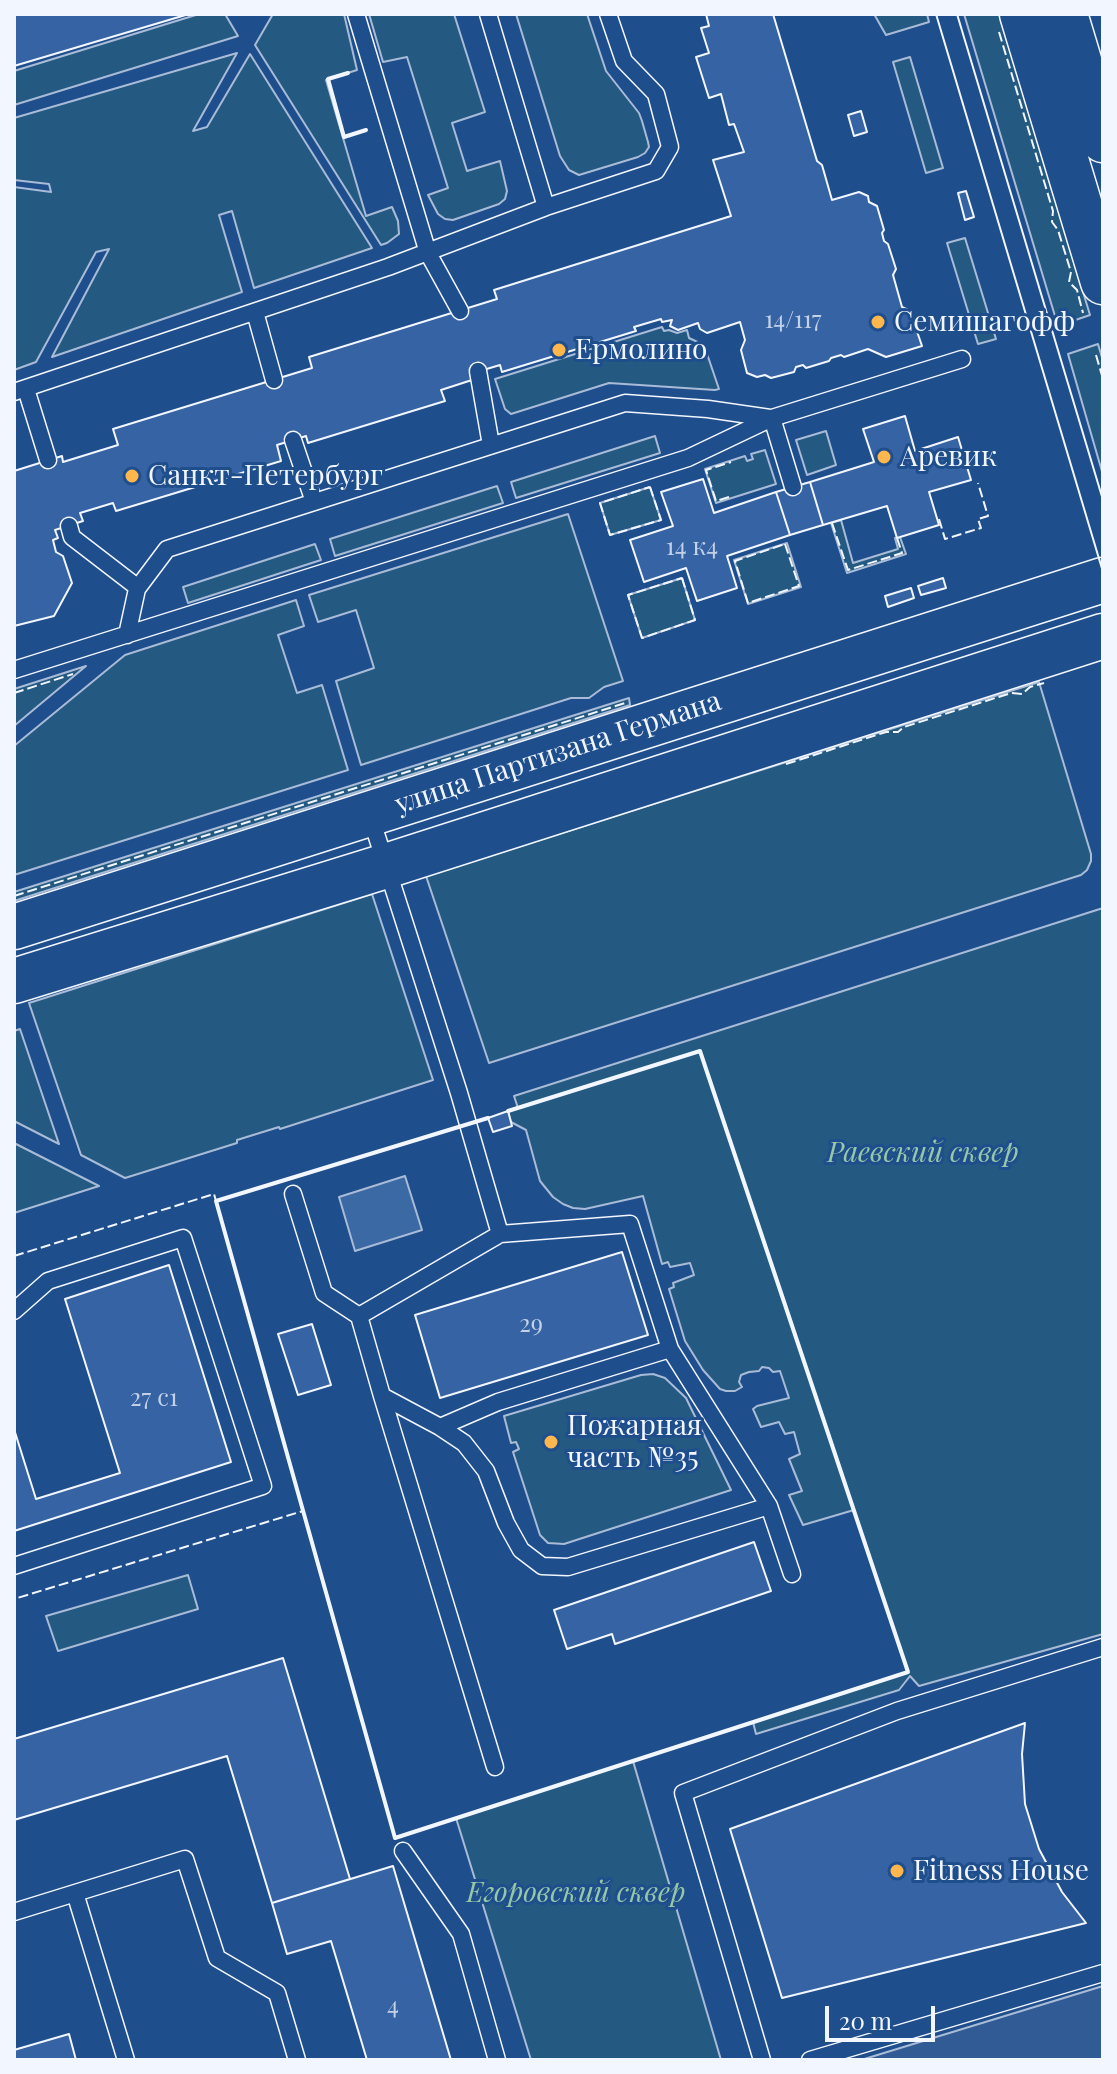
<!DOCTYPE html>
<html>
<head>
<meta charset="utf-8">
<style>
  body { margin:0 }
  #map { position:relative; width:1117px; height:2074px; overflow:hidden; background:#1f4e8c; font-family:"Playfair Display",serif }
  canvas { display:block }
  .frame { position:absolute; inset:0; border:16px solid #f2f6ff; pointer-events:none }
  .scale { position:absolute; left:825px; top:2006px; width:110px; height:36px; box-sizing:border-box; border:4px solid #f2f6ff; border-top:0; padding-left:10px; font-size:24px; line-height:28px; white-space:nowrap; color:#f2f6ff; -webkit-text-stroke:6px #1f4e8c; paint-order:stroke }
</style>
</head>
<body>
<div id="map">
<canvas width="1117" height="2074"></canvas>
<div class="frame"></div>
<div class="scale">20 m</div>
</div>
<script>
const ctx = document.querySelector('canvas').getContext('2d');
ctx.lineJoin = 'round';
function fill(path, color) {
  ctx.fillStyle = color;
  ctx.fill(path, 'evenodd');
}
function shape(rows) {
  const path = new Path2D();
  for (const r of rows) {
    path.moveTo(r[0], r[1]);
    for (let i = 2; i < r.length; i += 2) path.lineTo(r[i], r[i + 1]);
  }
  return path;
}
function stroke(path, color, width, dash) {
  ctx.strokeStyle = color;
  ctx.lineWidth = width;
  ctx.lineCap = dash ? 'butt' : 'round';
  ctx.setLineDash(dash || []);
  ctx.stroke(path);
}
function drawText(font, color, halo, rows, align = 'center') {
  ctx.font = font + ' "Playfair Display",serif';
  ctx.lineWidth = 6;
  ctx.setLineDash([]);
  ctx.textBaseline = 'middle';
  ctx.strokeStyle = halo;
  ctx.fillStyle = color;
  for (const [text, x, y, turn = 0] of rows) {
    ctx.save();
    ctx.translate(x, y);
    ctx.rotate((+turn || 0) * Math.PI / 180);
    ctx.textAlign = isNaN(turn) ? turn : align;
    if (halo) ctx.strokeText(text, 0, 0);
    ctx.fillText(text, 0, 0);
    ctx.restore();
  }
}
const green = shape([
  [199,14,225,14,238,36,14,105,14,71,199,14],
  [273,14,344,14,357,70,326,80,366,216,392,207,398,221,399,234,387,243,381,245,255,45,273,14],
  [369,14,454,14,485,112,452,123,467,171,500,161,507,191,505,199,499,204,453,220,445,219,438,214,428,195,448,188,407,57,383,62,369,14],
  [516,14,587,14,606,71,639,113,642,121,648,142,649,147,645,153,638,157,579,175,569,170,560,156,516,14],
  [874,14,927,14,929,22,886,35,874,14],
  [964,14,999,14,1090,315,1058,326,964,14],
  [237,53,193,131,207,127,250,54,372,248,254,288,232,211,219,215,242,292,52,357,109,249,96,252,36,362,14,370,14,187,51,192,49,184,14,180,14,118,237,53],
  [910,57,943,168,926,173,893,62,910,57],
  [965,238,996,339,978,344,947,243,965,238],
  [662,327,664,331,669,330,677,333,687,330,689,338,704,345,719,389,715,390,609,383,511,414,505,409,495,379,662,327],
  [1098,344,1103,361,1103,475,1068,354,1098,344],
  [826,431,836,465,807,475,796,440,826,431],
  [655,436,660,453,516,498,511,482,655,436],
  [765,450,776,484,716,503,705,469,745,456,747,461,753,459,751,454,765,450],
  [497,486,503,503,335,556,330,539,497,486],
  [650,487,661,520,610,535,600,503,650,487],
  [568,514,623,681,604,687,589,698,571,698,361,765,336,681,374,668,356,610,318,622,309,595,568,514],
  [841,520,853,563,898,549,895,538,900,537,906,554,847,573,831,523,841,520],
  [787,543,801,587,748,604,734,560,787,543],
  [315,544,321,560,188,603,183,587,315,544],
  [682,578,695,620,642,638,628,595,682,578],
  [296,600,304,626,278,635,297,693,322,685,348,770,14,875,14,746,125,655,296,600],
  [86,666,14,726,14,689,86,666],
  [1039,682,1091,854,1091,861,1087,870,1081,875,489,1063,426,876,1039,682],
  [629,698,630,705,14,901,14,892,629,698],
  [372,894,433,1080,280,1129,279,1127,237,1140,237,1143,125,1178,81,1155,29,1003,372,894],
  [1103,908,1103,1634,919,1686,910,1676,899,1690,756,1734,753,1722,908,1672,854,1510,803,1525,789,1495,802,1491,789,1459,800,1454,794,1432,785,1434,779,1422,761,1427,753,1409,757,1406,789,1398,780,1371,773,1372,769,1368,762,1367,759,1371,749,1372,741,1375,739,1382,742,1387,735,1391,726,1391,720,1389,703,1370,685,1341,669,1289,674,1287,673,1283,694,1275,690,1263,670,1267,668,1262,662,1264,643,1196,585,1209,573,1208,563,1204,553,1197,540,1181,526,1130,511,1122,508,1111,518,1108,514,1096,1103,908],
  [20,1029,59,1144,14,1121,14,1031,20,1029],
  [14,1143,99,1186,14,1213,14,1143],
  [653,1374,665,1378,686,1398,731,1490,564,1544,548,1543,540,1535,513,1452,519,1449,516,1442,511,1443,504,1416,641,1375,653,1374],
  [188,1575,198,1609,58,1651,46,1616,188,1575],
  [633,1761,721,2060,531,2060,456,1818,633,1761]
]);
const parking = shape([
  [1103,1986,1103,2060,861,2060,1103,1986]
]);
const water = shape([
  [405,1176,422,1230,355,1251,339,1197,405,1176]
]);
const building = shape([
  [14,14,189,14,14,66,14,14],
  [706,14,773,14,817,161,822,165,832,200,859,192,868,196,869,202,877,206,884,230,882,233,884,241,888,244,896,269,893,275,902,307,910,311,922,346,886,357,868,349,844,357,841,355,831,358,829,361,806,368,803,365,796,367,794,372,771,378,765,375,757,377,747,373,741,350,745,340,740,322,707,333,700,329,698,323,678,330,670,326,672,320,662,322,661,319,634,327,636,331,502,372,500,365,470,374,472,380,441,390,445,401,308,443,306,436,277,445,281,461,116,511,113,503,80,513,83,521,55,530,58,538,53,540,56,552,63,556,72,583,54,616,14,626,14,471,62,456,63,462,118,445,113,429,312,368,309,357,497,299,494,290,731,216,713,160,744,152,734,124,729,125,721,94,709,98,696,57,709,53,701,28,709,26,706,14],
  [861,111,867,132,854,136,848,115,861,111],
  [966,191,974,217,965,220,958,193,966,191],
  [905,416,915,451,958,437,971,480,929,492,939,525,897,538,887,506,823,525,810,482,874,462,863,429,905,416],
  [703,479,714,513,776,492,790,535,727,556,737,588,697,601,686,568,644,582,630,540,673,526,661,492,703,479],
  [810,482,823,525,790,535,776,492,810,482],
  [943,578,946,588,921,595,918,586,943,578],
  [911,588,914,598,888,607,885,596,911,588],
  [508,1111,512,1126,493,1132,488,1118,508,1111],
  [622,1252,648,1335,440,1398,415,1315,622,1252],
  [169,1265,231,1462,14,1531,14,1429,36,1499,120,1473,65,1299,169,1265],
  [312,1324,331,1385,298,1395,278,1334,312,1324],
  [754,1542,771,1591,615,1644,612,1634,567,1649,554,1610,754,1542],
  [283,1658,350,1879,272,1903,227,1756,14,1820,14,1739,283,1658],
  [1025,1723,1022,1754,1025,1804,1039,1849,1062,1892,1086,1923,782,1998,730,1829,1025,1723],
  [393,1866,451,2060,367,2060,331,1941,287,1954,272,1903,393,1866],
  [69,2034,76,2060,14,2060,14,2050,69,2034]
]);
const lane = shape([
  [356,14,428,253,460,311],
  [488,14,546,207],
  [255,312,274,380],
  [478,371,491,445],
  [26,389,48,460],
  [14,392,388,267,546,207,656,171,670,147,656,94,624,61,608,14],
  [772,418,793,487],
  [293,440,314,502],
  [69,526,72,537,137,587],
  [127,635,137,589,167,549,625,403,708,409,770,418],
  [14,670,688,458,772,418,962,359],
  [370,815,459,1093,500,1234,359,1316,382,1396,495,1767],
  [293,1194,324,1293,359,1316],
  [500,1234,630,1224,670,1349,769,1506,792,1574],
  [14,1311,48,1281,183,1238,263,1486,14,1566],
  [382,1396,440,1427,464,1443,486,1471,506,1523,521,1550,542,1566,568,1567,769,1506],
  [440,1427,498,1402,670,1349],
  [403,1851,461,1934,497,2060],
  [75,1893,126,2060],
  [14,1912,185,1859,217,1958,277,1993,297,2060],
  [762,2060,683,1793,897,1711,1103,1647],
  [810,2060,1103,1973]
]);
const secondary = shape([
  [1022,14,1103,282],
  [1065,14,1103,140],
  [14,927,1103,580],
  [14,981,386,866,1103,636]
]);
const tram = shape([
  [936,14,1103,572],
  [957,14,1103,500]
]);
const fence = shape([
  [999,32,1053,211,1052,222,1058,230,1071,272,1069,282,1077,290,1083,313],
  [1096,355,1103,379],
  [650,487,661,520,610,535,600,503,650,487],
  [729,497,716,501,706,470,731,462],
  [939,519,945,539,981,528,978,519,988,516,978,483],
  [832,523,848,570,902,553,897,538],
  [785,544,799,586,748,603,735,561,785,544],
  [682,578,695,620,642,638,628,595,682,578],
  [14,693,73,674],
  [786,764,886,732,898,732,904,727,1011,693,1022,694,1030,687,1044,683],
  [14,896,625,703],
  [14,1256,214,1194,303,1511,14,1599]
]);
const wall = shape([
  [348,73,328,79,344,137,366,130],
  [488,1118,216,1201,395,1838,908,1672,700,1051,508,1111]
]);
const markers = [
  [878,322,8,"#ffb74d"],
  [559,350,8,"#ffb74d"],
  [884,457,8,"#ffb74d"],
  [132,476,8,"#ffb74d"],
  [551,1442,8,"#ffb74d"],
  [897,1871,8,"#ffb74d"]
];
const numberNames = [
  ["14/117",793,321],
  ["14 к4",692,548],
  ["29",531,1325],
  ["27 с1",154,1399],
  ["4",393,2007]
];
const poiNames = [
  ["Семишагофф",894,322],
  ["Ермолино",575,350],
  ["Аревик",900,457],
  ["Санкт-Петербург",148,476],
  ["Пожарная",567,1426],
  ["часть №35",567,1458],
  ["Fitness House",913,1871]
];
const streetNames = [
  ["улица Партизана Германа",558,753,-18]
];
const parkNames = [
  ["Раевский сквер",923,1153],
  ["Егоровский сквер",576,1893]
];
fill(green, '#245a82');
stroke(green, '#a8bbd7', 2);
fill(parking, '#305b95');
stroke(parking, '#a8bbd7', 2);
fill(water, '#3b69a3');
stroke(water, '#a8bbd7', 2);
fill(building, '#3563a3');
stroke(building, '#f2f6ff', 2);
stroke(lane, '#f2f6ff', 19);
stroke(secondary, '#f2f6ff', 47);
stroke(lane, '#1f4e8c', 16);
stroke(secondary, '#1f4e8c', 44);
stroke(tram, '#f2f6ff', 2);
stroke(fence, '#f2f6ff', 2, [10, 4]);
stroke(wall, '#f2f6ff', 4);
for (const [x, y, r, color] of markers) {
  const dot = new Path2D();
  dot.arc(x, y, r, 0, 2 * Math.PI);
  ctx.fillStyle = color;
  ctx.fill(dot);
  stroke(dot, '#1f4e8c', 3);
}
drawText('24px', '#c3d1e8', null, numberNames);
drawText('28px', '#f2f6ff', '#1f4e8c', poiNames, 'left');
drawText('28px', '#f2f6ff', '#1f4e8c', streetNames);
drawText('italic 28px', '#97c8a6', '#1f4e8c', parkNames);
</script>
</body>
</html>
